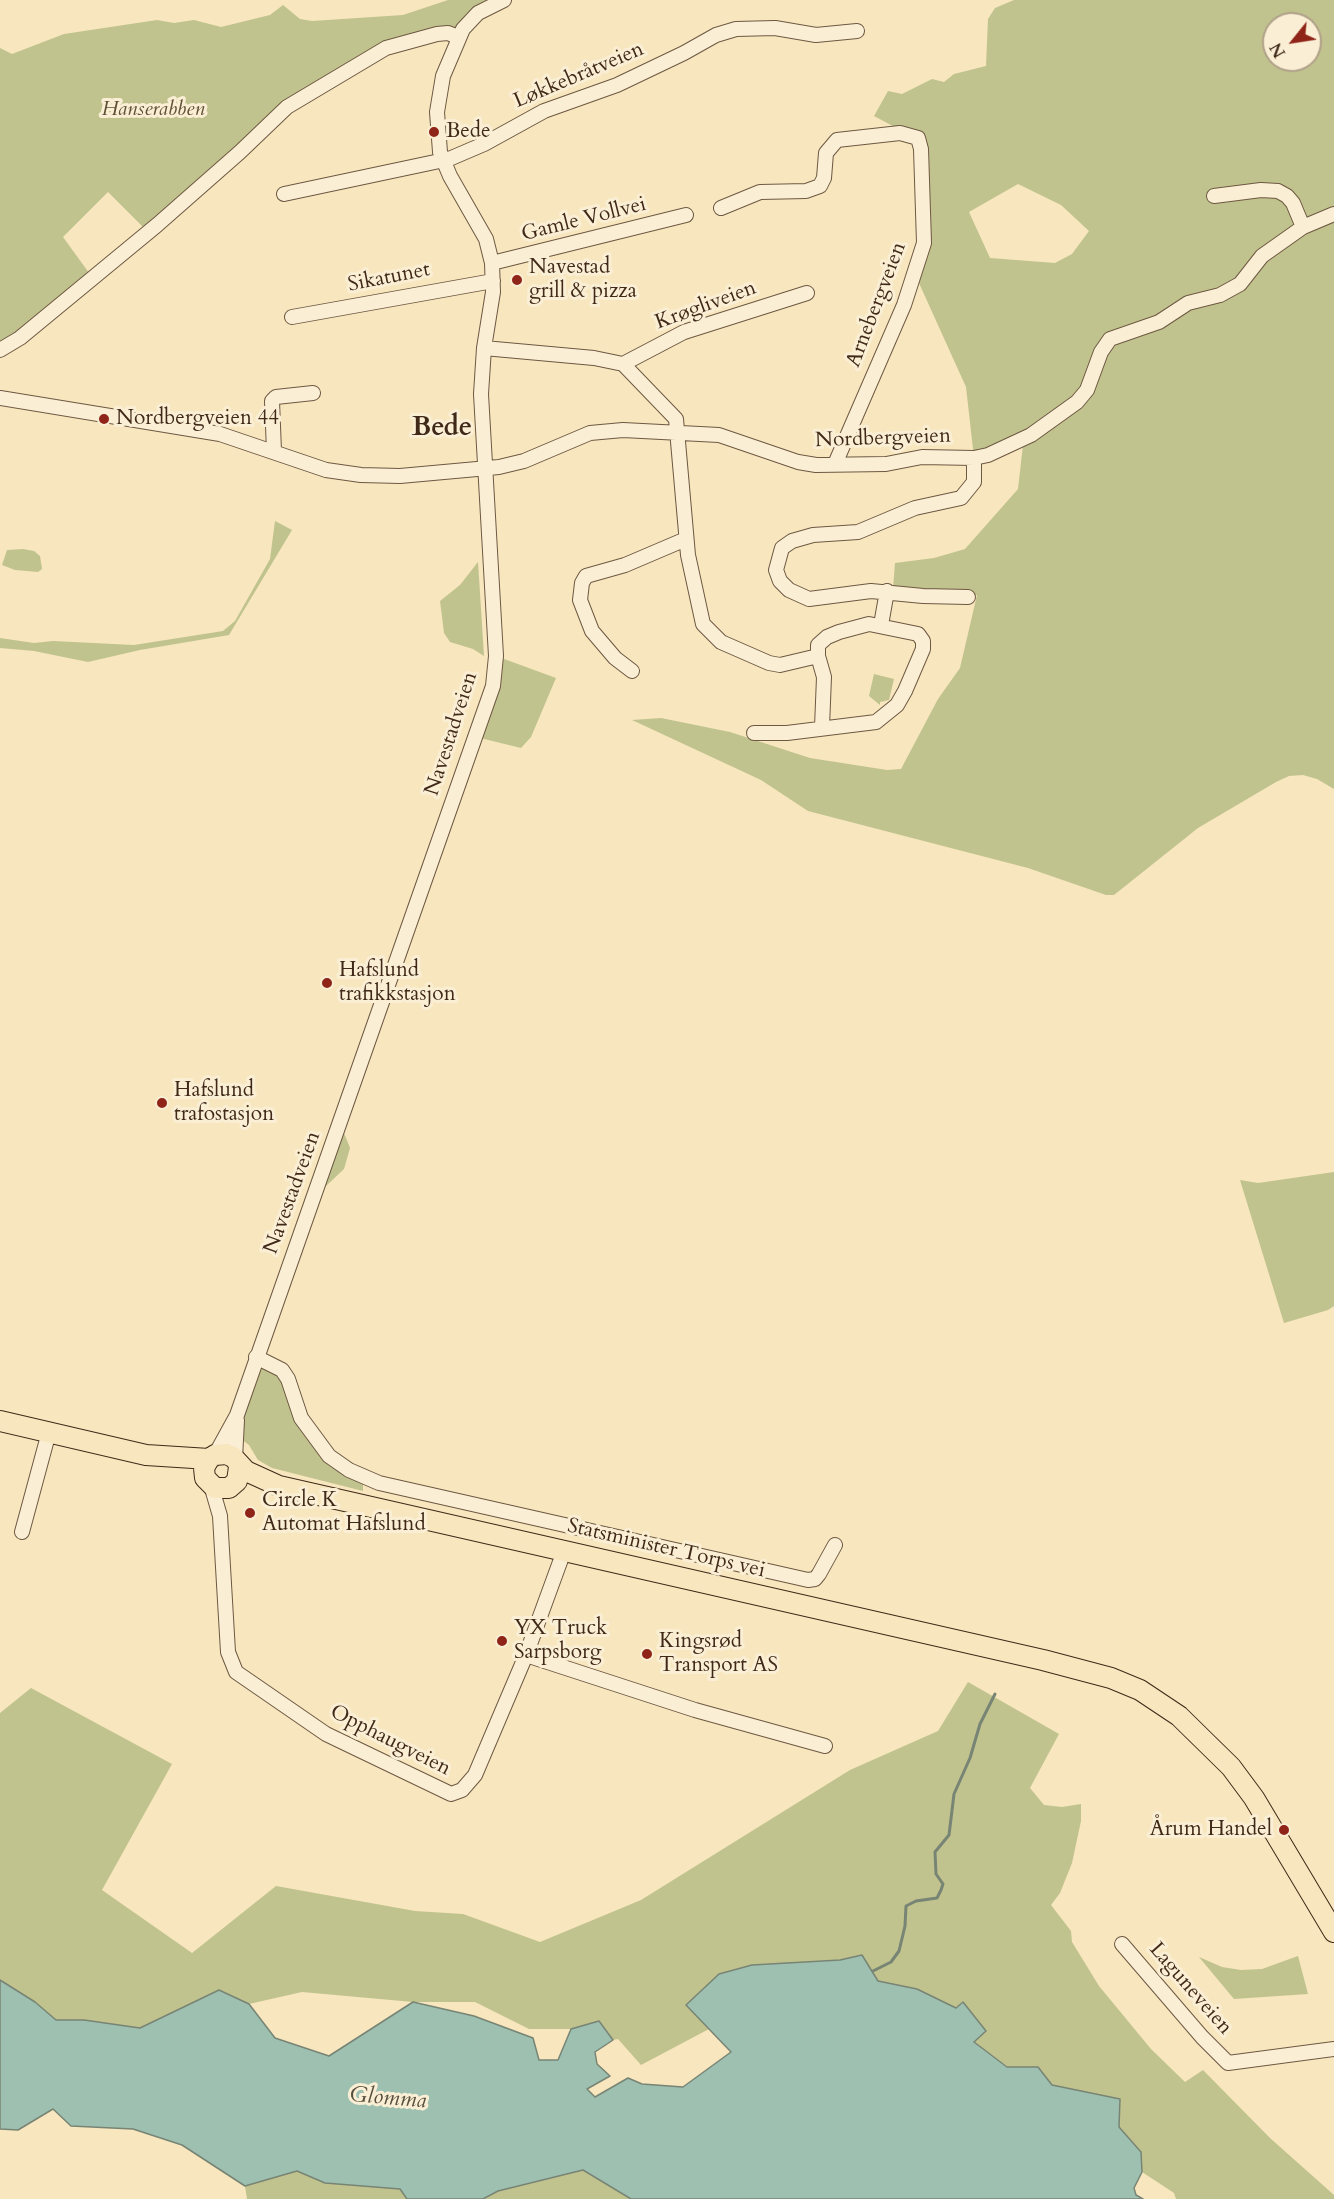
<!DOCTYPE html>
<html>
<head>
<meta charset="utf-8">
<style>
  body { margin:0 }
  #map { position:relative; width:1334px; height:2199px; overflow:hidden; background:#f7e6be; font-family:Cardo,serif }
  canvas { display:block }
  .north { position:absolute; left:1262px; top:12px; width:60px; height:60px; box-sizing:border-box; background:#faefd5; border:2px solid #b0a089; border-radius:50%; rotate:240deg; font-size:16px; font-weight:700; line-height:24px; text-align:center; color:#402918 }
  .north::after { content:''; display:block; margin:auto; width:21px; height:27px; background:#8f2418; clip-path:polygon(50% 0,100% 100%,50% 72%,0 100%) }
</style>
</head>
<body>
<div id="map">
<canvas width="1334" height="2199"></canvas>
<div class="north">N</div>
</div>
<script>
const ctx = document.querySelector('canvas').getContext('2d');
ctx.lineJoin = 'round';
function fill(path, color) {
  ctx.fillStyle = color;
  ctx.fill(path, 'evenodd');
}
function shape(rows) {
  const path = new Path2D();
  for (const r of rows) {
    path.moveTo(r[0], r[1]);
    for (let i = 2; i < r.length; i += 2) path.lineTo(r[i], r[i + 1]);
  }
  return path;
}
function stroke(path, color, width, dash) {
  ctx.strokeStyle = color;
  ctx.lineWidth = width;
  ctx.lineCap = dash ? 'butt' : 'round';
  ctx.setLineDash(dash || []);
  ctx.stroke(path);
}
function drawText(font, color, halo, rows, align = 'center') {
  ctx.font = font + ' Cardo,serif';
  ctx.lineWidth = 6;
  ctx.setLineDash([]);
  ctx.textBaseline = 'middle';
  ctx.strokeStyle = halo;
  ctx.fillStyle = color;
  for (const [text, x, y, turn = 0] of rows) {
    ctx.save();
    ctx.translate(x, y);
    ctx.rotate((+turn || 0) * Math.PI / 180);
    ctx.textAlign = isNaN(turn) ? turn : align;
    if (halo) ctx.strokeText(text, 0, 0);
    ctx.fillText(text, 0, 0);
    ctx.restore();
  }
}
const green = shape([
  [448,0,504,0,463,29,398,44,319,86,148,232,108,192,63,237,92,277,0,350,0,48,12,54,64,34,157,20,174,23,194,20,221,27,270,15,283,5,300,19,312,21,403,15],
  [1014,0,1334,0,1334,789,1317,779,1303,775,1289,776,1276,782,1198,828,1114,895,1106,895,1028,868,808,811,761,780,632,720,661,718,730,732,810,758,887,770,901,769,938,699,960,668,977,595,893,589,895,563,934,558,965,549,1018,489,1023,445,974,458,966,387,914,272,924,243,921,149,908,134,874,116,888,91,902,94,932,79,944,82,954,74,986,66,988,19,995,8],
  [1274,24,1310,24,1310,60,1274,60],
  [1018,184,1061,205,1089,231,1072,254,1055,263,990,258,969,212],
  [275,521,292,530,229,635,140,650,88,662,34,651,0,648,0,638,34,643,53,641,134,645,223,631,235,621,270,559],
  [23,549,34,551,40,556,42,569,38,572,15,570,2,565,7,550],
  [478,562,484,656,473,649,450,642,444,633,440,601,460,585],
  [496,656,556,678,531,737,521,748,476,737],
  [874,674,894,679,889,700,880,702,880,705,869,696],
  [340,1123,350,1148,344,1169,326,1186,316,1190],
  [1334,1172,1334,1306,1328,1310,1284,1323,1240,1180,1258,1183],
  [256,1357,272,1364,316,1441,363,1478,363,1491,272,1468,258,1460,249,1445,241,1439,241,1426],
  [968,1682,1059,1734,1030,1788,1044,1805,1062,1807,1081,1804,1081,1821,1072,1863,1060,1893,1051,1905,1071,1931,1072,1942,1099,1986,1151,2049,1185,2082,1203,2070,1270,2138,1334,2195,1334,2199,1176,2199,1174,2193,1142,2172,1141,2152,1119,2127,1120,2099,1052,2085,1038,2067,1008,2067,974,2042,962,2002,956,2008,917,1989,878,1981,862,1955,686,2005,709,2029,641,2065,618,2039,613,2040,599,2021,571,2029,529,2029,475,2002,413,2002,302,1992,249,2004,219,1990,140,2028,84,2020,56,2020,35,2002,0,1980,0,1713,31,1688,172,1764,102,1890,192,1953,276,1886,415,1911,463,1914,540,1942,641,1900,850,1770,938,1731],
  [1298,1956,1308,1994,1234,1999,1199,1957,1222,1967,1241,1970,1262,1969],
  [583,2170,631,2199,483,2199,498,2191],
  [297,2171,325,2183,400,2189,407,2199,247,2199,245,2186]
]);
const water = shape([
  [862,1955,878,1981,917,1989,956,2008,963,2002,986,2031,974,2042,1007,2067,1038,2067,1052,2085,1120,2099,1119,2127,1141,2152,1142,2172,1134,2188,1136,2195,1143,2199,631,2199,583,2170,498,2191,483,2199,407,2199,400,2189,325,2183,297,2171,245,2186,182,2145,133,2129,71,2126,53,2109,18,2130,0,2129,0,1980,35,2002,56,2020,84,2020,140,2028,219,1990,249,2004,275,2038,329,2056,413,2002,474,2016,533,2038,539,2060,558,2060,571,2029,599,2021,613,2040,595,2052,597,2064,610,2076,587,2089,595,2097,628,2078,642,2084,683,2087,731,2052,686,2005,719,1974,752,1965,840,1960,862,1955]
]);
const stream = shape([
  [873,1971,891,1962,899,1951,905,1926,906,1906,916,1901,937,1898,941,1890,943,1884,936,1874,935,1852,949,1835,954,1794,970,1758,980,1724,995,1694]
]);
const minor = shape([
  [284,194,449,159,484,144,544,111,617,85,684,53,716,35,736,29,775,28,816,35,857,31],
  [1214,196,1261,190,1278,191,1287,196,1293,203,1303,227],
  [721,208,760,192,806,191,820,186,824,178,826,153,837,140,900,133,918,138,921,149,924,243,904,305,835,464],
  [492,263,686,215],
  [292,317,493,281],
  [484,348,594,358,623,364,676,419,688,555,703,624,721,642,769,663,780,665,818,656],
  [0,350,20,338,157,225,240,152,287,107,386,48,437,34,448,33,458,37],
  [623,364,684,332,807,293],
  [0,398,220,434,326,470,361,475,400,476,499,467,524,461,590,433,623,430,719,435,798,462,816,465,886,464,922,457,974,458,988,455,1031,435,1077,402,1087,390,1101,352,1110,339,1159,322,1188,303,1220,295,1240,284,1262,256,1303,227,1334,214],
  [274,451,272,401,276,397,313,393],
  [968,597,923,596,871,591,809,599,789,590,780,581,776,570,782,548,792,541,813,535,858,532,915,508,961,498,974,482,974,458],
  [881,625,887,591],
  [632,671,615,658,592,631,580,600,582,583,586,576,625,565,686,539],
  [754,733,787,733,876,722,897,705,905,691,923,649,923,641,918,634,869,624,839,632,827,637,818,645,818,656,824,677,822,727],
  [256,1357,282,1370,288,1379,301,1418,329,1456,349,1470,379,1483,808,1580,815,1579,819,1574,835,1545],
  [215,1455,237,1415,493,686,496,656,481,394,484,348,493,292,492,263,486,239,450,176,440,152,437,112,443,76,463,29,478,13,504,0],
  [235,1459,237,1420],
  [211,1485,220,1516,228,1652,236,1672,326,1734,451,1794,462,1790,475,1775,526,1655,564,1551],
  [22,1532,49,1432],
  [526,1655,695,1710,825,1746],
  [1122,1944,1202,2037,1228,2063,1334,2049]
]);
const highway = shape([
  [0,1421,146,1455,209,1459],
  [239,1467,237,1481,229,1488,215,1488,205,1478,204,1468,209,1459,215,1455,226,1454,233,1457,246,1471,279,1486,1043,1660,1111,1678,1140,1690,1179,1716,1231,1767,1254,1798,1334,1932]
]);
const markers = [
  [434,132,6,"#8f2418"],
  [517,280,6,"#8f2418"],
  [104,419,6,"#8f2418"],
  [327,983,6,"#8f2418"],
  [162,1103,6,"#8f2418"],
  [250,1513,6,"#8f2418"],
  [502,1641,6,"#8f2418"],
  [647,1654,6,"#8f2418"],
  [1284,1830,6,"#8f2418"]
];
const streetNames = [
  ["Løkkebråtveien",579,76,-23],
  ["Gamle Vollvei",584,220,-14],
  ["Sikatunet",389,278,-11],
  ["Arnebergveien",877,305,-69],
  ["Krøgliveien",706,306,-20],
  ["Nordbergveien",883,439,-2],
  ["Navestadveien",452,734,-72],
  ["Navestadveien",293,1193,-70],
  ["Statsminister Torps vei",666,1549,13],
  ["Opphaugveien",390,1741,27],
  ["Laguneveien",1190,1989,49]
];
const parkNames = [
  ["Hanserabben",153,110]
];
const poiNames = [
  ["Bede",446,132],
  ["Navestad",529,268],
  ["grill & pizza",529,292],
  ["Nordbergveien 44",116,419],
  ["Hafslund",339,971],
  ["trafikkstasjon",339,995],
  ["Hafslund",174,1091],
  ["trafostasjon",174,1115],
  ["Circle K",262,1501],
  ["Automat Hafslund",262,1525],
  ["YX Truck",514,1629],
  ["Sarpsborg",514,1653],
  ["Kingsrød",659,1642],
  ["Transport AS",659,1666],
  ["Årum Handel",1272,1830,"right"]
];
const waterNames = [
  ["Glomma",388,2099,5]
];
const districtNames = [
  ["Bede",442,429]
];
fill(green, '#c1c38e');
fill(water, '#9dc0b1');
stroke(water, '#788474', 1.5);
stroke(stream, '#788474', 3);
stroke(minor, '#6e5842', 16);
stroke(highway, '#402918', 22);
stroke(minor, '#faefd5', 14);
stroke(highway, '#f7e6be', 20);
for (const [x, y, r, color] of markers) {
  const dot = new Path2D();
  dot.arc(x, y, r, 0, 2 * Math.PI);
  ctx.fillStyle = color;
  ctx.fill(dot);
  stroke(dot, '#faefd5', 2);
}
drawText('21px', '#402918', '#faefd5', streetNames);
drawText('italic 21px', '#605036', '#faefd5', parkNames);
drawText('21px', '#402918', '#faefd5', poiNames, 'left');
drawText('italic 22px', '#574f3e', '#faefd5', waterNames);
drawText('bold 27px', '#402918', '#faefd5', districtNames);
</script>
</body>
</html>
